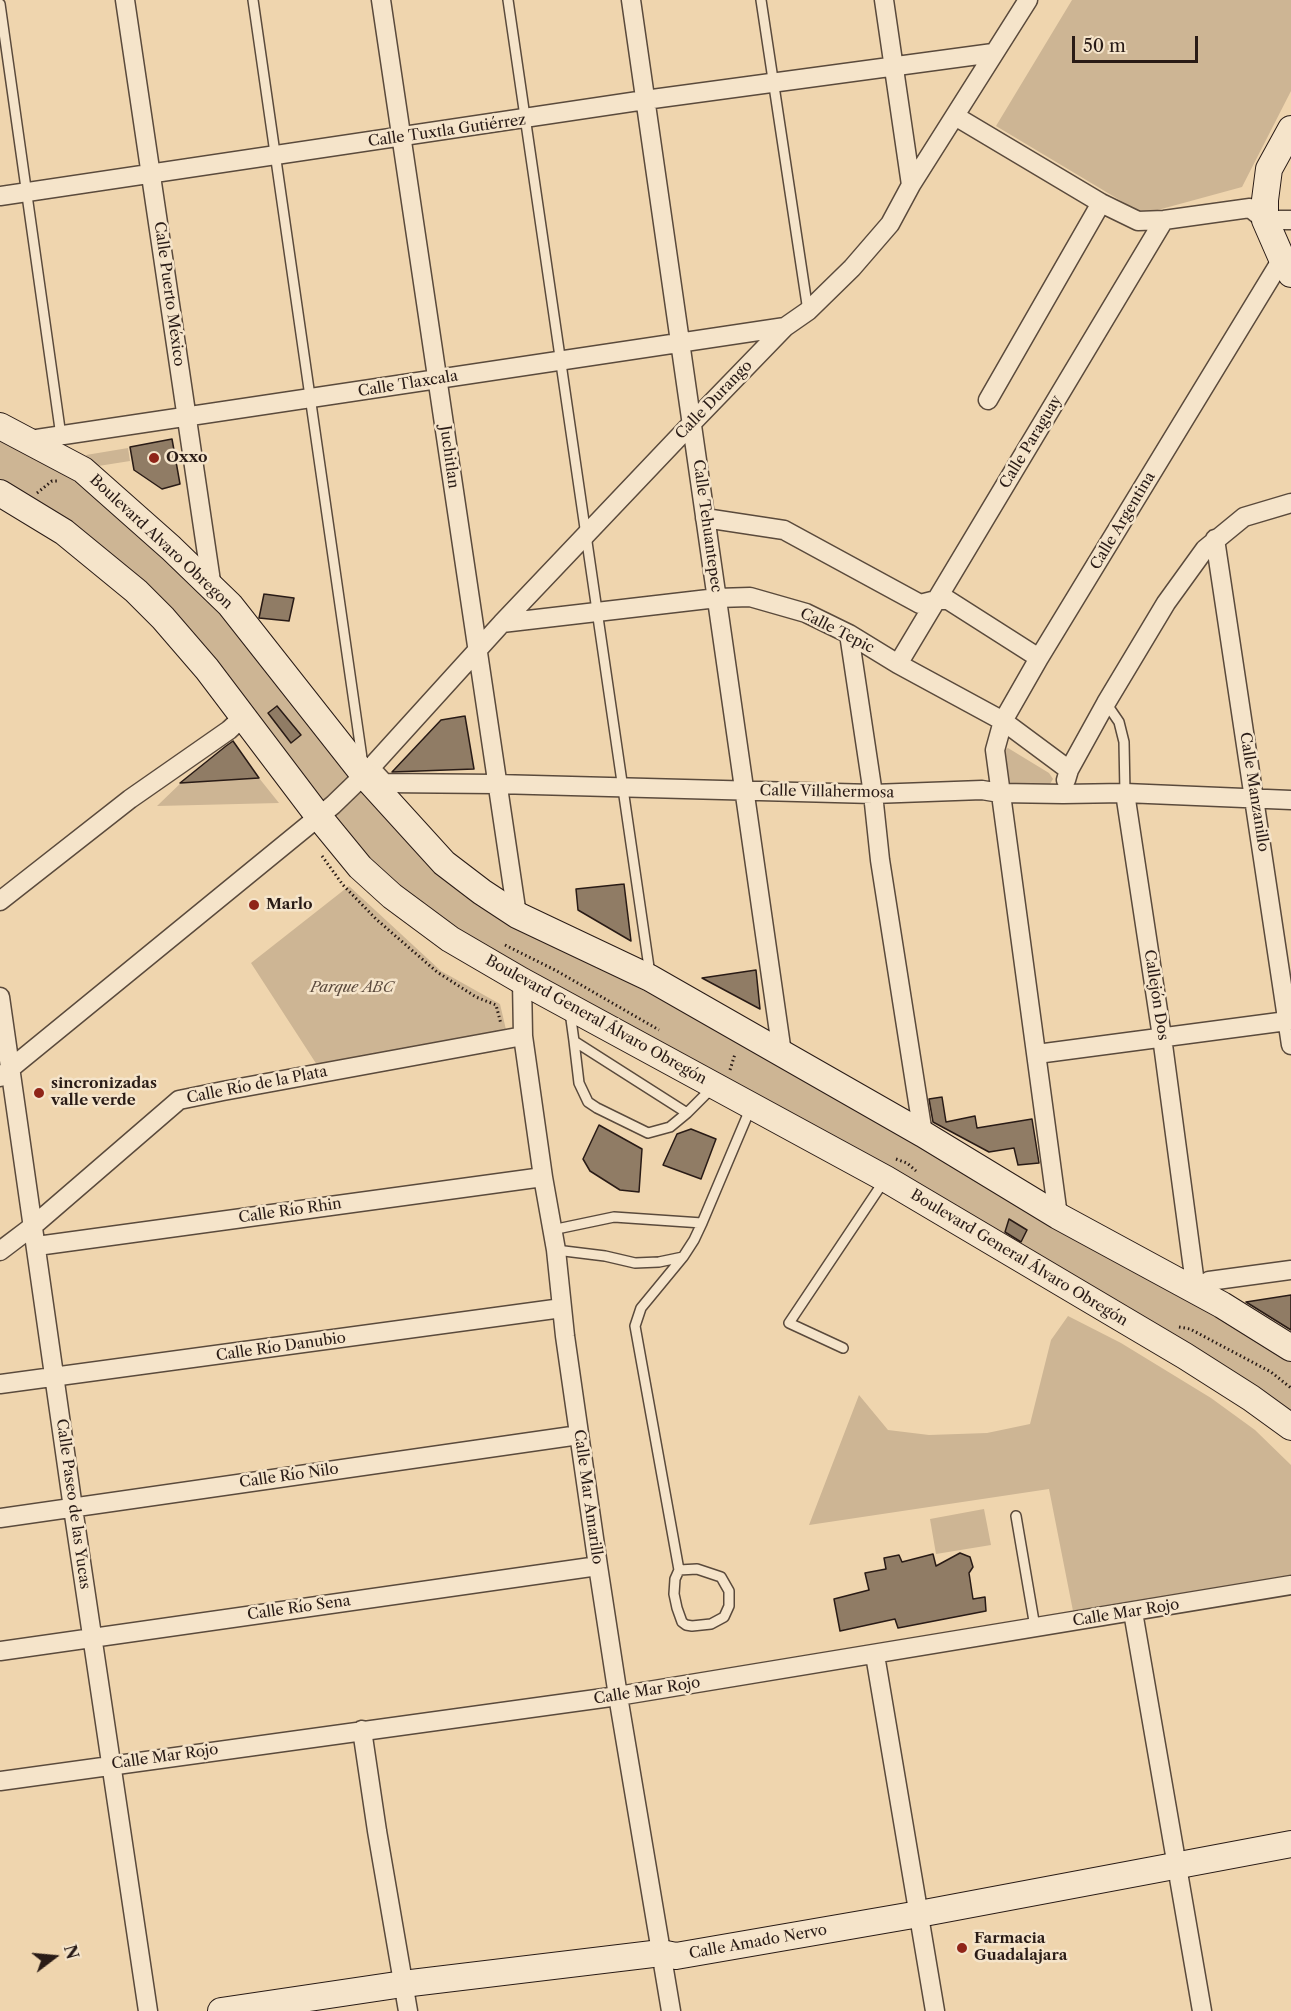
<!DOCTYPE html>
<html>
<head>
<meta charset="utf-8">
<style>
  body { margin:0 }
  #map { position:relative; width:1291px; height:2011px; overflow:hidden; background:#efd5ae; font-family:"Libre Caslon Text",serif }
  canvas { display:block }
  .north { position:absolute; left:24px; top:1927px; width:60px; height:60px; -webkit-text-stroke:4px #f5e4ca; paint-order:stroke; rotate:74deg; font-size:16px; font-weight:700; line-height:24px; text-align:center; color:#291b16 }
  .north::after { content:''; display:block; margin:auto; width:21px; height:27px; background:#291b16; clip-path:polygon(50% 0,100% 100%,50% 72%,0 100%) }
  .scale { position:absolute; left:1072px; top:36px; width:126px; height:27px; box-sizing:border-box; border:3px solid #291b16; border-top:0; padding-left:8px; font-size:18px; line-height:21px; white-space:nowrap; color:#291b16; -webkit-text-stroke:4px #f5e4ca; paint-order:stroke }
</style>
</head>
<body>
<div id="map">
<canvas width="1291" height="2011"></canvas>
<div class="north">N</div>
<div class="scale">50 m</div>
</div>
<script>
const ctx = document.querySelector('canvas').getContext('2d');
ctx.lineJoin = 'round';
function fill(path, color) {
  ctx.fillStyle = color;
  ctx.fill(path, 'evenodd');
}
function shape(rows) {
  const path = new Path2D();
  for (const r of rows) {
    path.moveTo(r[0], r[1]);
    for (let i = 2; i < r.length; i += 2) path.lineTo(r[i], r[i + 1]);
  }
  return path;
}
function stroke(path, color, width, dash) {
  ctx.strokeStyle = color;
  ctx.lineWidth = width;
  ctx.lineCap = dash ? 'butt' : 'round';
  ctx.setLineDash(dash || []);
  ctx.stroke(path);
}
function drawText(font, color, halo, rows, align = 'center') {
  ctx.font = font + ' "Libre Caslon Text",serif';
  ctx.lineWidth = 5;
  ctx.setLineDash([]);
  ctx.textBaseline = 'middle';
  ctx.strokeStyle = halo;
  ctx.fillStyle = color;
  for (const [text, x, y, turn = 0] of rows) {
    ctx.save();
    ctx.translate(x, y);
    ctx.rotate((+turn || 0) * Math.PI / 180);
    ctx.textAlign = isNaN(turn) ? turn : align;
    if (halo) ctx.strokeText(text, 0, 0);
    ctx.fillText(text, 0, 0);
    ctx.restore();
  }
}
const green = shape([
  [1072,0,1291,0,1291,91,1242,187,1143,214,996,126],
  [0,434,64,467,165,543,488,905,804,1079,928,1152,1192,1301,1287,1358,1291,1361,1291,1428,1201,1364,451,950,161,628,85,559,0,503],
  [128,448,130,461,92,467,86,455],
  [1008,748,1049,773,1053,779,1050,784,1043,787,1005,784,1004,750],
  [259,778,279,803,157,806,185,779],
  [349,886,441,971,500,1004,507,1034,319,1068,251,963],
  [1068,1316,1121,1343,1211,1398,1255,1430,1291,1465,1291,1576,1073,1611,1049,1489,809,1525,859,1395,888,1430,929,1435,987,1433,1030,1424,1051,1340],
  [984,1509,991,1545,936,1554,930,1519]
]);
const building = shape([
  [172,439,180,484,162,489,134,470,130,447,172,439],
  [264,594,294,598,289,621,259,618,264,594],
  [277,706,301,735,291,743,268,713,277,706],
  [465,716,474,769,392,772,441,720,465,716],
  [233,741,259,778,180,783,226,746,233,741],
  [624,884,631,941,578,910,576,889,624,884],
  [756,970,760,1009,702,978,756,970],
  [942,1097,946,1122,975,1116,977,1128,1032,1119,1039,1163,1018,1165,1014,1148,989,1152,933,1122,929,1099,942,1097],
  [599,1125,642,1149,639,1192,620,1190,590,1171,583,1159,599,1125],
  [691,1129,716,1139,701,1179,663,1165,677,1134,691,1129],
  [1009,1219,1027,1230,1021,1242,1005,1232,1009,1219],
  [1291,1295,1291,1330,1246,1302,1291,1295],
  [960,1553,970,1557,973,1567,969,1573,973,1599,985,1597,986,1611,898,1628,895,1619,840,1631,834,1599,869,1590,865,1573,886,1569,884,1558,899,1555,902,1562,933,1554,936,1566,960,1553]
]);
const path = shape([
  [37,493,52,481,59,481],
  [322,856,343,885,376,919,437,972,476,997,496,1005,501,1024],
  [505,945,557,971,659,1030],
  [730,1070,735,1054],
  [896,1159,907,1163,916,1171],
  [1179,1327,1190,1329,1271,1372,1291,1388]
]);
const lane = shape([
  [253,0,362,758],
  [508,0,650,974],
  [761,0,808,311],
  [0,4,61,436],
  [1106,703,1119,722,1124,742,1125,793],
  [570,1012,574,1041,687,1113,714,1086],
  [574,1041,579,1083,588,1102,597,1108,648,1133,670,1127,687,1113],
  [552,1230,614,1217,702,1223],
  [556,1250,605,1256,635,1263,659,1262,683,1257,694,1240,702,1223,751,1107],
  [843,1348,789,1323,884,1181],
  [1016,1516,1035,1627],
  [679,1570,697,1569,721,1577,729,1591,729,1606,724,1617,711,1624,692,1626,686,1625,682,1622,677,1608,674,1594,675,1579,679,1570,635,1326,641,1308,683,1257]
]);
const street = shape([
  [125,0,212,588],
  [381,0,517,915],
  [631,0,782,1053],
  [884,0,911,185],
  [955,116,1101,203,1138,221,1164,220,1250,208,1265,220,1291,220],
  [0,196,645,100,993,53],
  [988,400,1101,203],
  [30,440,785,327],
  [705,518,784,530,920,604,936,600,948,600,1039,658],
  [1215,539,1291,1045],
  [502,623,717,598,750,597,806,613,849,634,898,664,1003,721,1069,770],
  [849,634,873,794,880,860,923,1134],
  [898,664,1164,220],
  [370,768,384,783,496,784,873,794,982,790,1000,793,1063,794,1125,793,1291,800],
  [1066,780,1069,770,1106,703,1166,603,1205,549,1244,517,1291,503],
  [1125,793,1162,1037,1196,1291],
  [0,901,130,799,229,730,244,716],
  [522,981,523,1036,543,1177,556,1250,565,1336,598,1566,618,1696,671,2011],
  [0,997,73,1508,148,2011],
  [1037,1054,1287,1021],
  [0,1077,333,805,364,775,502,623,693,422,785,327,808,311,852,268,890,224,911,185,1028,0],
  [1058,1216,995,750,1003,721,1039,658,1282,259],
  [37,1246,543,1177],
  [0,1251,33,1226,179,1100,223,1091,523,1036],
  [1196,1291,1209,1281,1291,1270],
  [0,1384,562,1308],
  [0,1518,579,1435],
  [1133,1612,1202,2011],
  [0,1651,598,1566],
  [875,1655,935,2011],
  [362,1730,377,1831,408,2011],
  [0,1781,618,1696,1291,1585]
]);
const secondary = shape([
  [1291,129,1269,169,1265,200,1265,220,1282,259,1291,274],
  [0,426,83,470,171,548,230,605,364,775,444,863,482,892,517,915,650,978,923,1134,1058,1216,1222,1305,1291,1348],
  [0,493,64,532,136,591,163,618,207,669,319,817,360,867,392,896,450,939,522,981,886,1179,1185,1356,1251,1398,1291,1427],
  [221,2011,403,1984,661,1953,676,1956,919,1914,1291,1844]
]);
const markers = [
  [154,458,6,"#8f2418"],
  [254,905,6,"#8f2418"],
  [39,1093,6,"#8f2418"],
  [962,1948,6,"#8f2418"]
];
const streetNames = [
  ["Calle Tuxtla Gutiérrez",447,131,-8],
  ["Calle Puerto México",169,294,82],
  ["Calle Tlaxcala",408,384,-9],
  ["Calle Durango",714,400,-46],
  ["Calle Paraguay",1031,442,-59],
  ["Juchitlan",449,457,82],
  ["Calle Argentina",1123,521,-59],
  ["Calle Tehuantepec",707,526,82],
  ["Boulevard Alvaro Obregon",161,542,43],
  ["Calle Tepic",837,631,27],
  ["Calle Villahermosa",827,792,1],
  ["Calle Manzanillo",1254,792,81],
  ["Callejón Dos",1156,995,81],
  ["Boulevard General Álvaro Obregón",596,1020,29],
  ["Calle Río de la Plata",257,1085,-11],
  ["Calle Río Rhin",290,1211,-8],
  ["Boulevard General Álvaro Obregón",1019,1258,31],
  ["Calle Río Danubio",281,1347,-8],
  ["Calle Río Nilo",289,1476,-8],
  ["Calle Mar Amarillo",588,1497,82],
  ["Calle Paseo de las Yucas",73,1504,82],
  ["Calle Río Sena",299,1608,-8],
  ["Calle Mar Rojo",1126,1613,-9],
  ["Calle Mar Rojo",647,1691,-9],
  ["Calle Mar Rojo",165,1757,-8],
  ["Calle Amado Nervo",758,1942,-10]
];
const poiNames = [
  ["Oxxo",166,458],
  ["Marlo",266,905],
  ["sincronizadas",51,1084],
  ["valle verde",51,1101],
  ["Farmacia",974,1939],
  ["Guadalajara",974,1956]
];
const parkNames = [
  ["Parque ABC",352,988]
];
fill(green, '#cdb594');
fill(building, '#907c65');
stroke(building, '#291b16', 1.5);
stroke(lane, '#5a4a3c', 12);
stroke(street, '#5a4a3c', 21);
stroke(secondary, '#291b16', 28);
stroke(path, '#291b16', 3, [1.5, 3]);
stroke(lane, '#f5e4ca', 9);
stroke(street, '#f5e4ca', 18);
stroke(secondary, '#f5e4ca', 26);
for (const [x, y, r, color] of markers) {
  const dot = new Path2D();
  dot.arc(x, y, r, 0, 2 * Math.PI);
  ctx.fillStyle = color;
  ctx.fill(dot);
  stroke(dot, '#f5e4ca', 2);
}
drawText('15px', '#291b16', '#f5e4ca', streetNames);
drawText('bold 15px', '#291b16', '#f5e4ca', poiNames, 'left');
drawText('italic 15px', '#5a493c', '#f5e4ca', parkNames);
</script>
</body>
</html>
